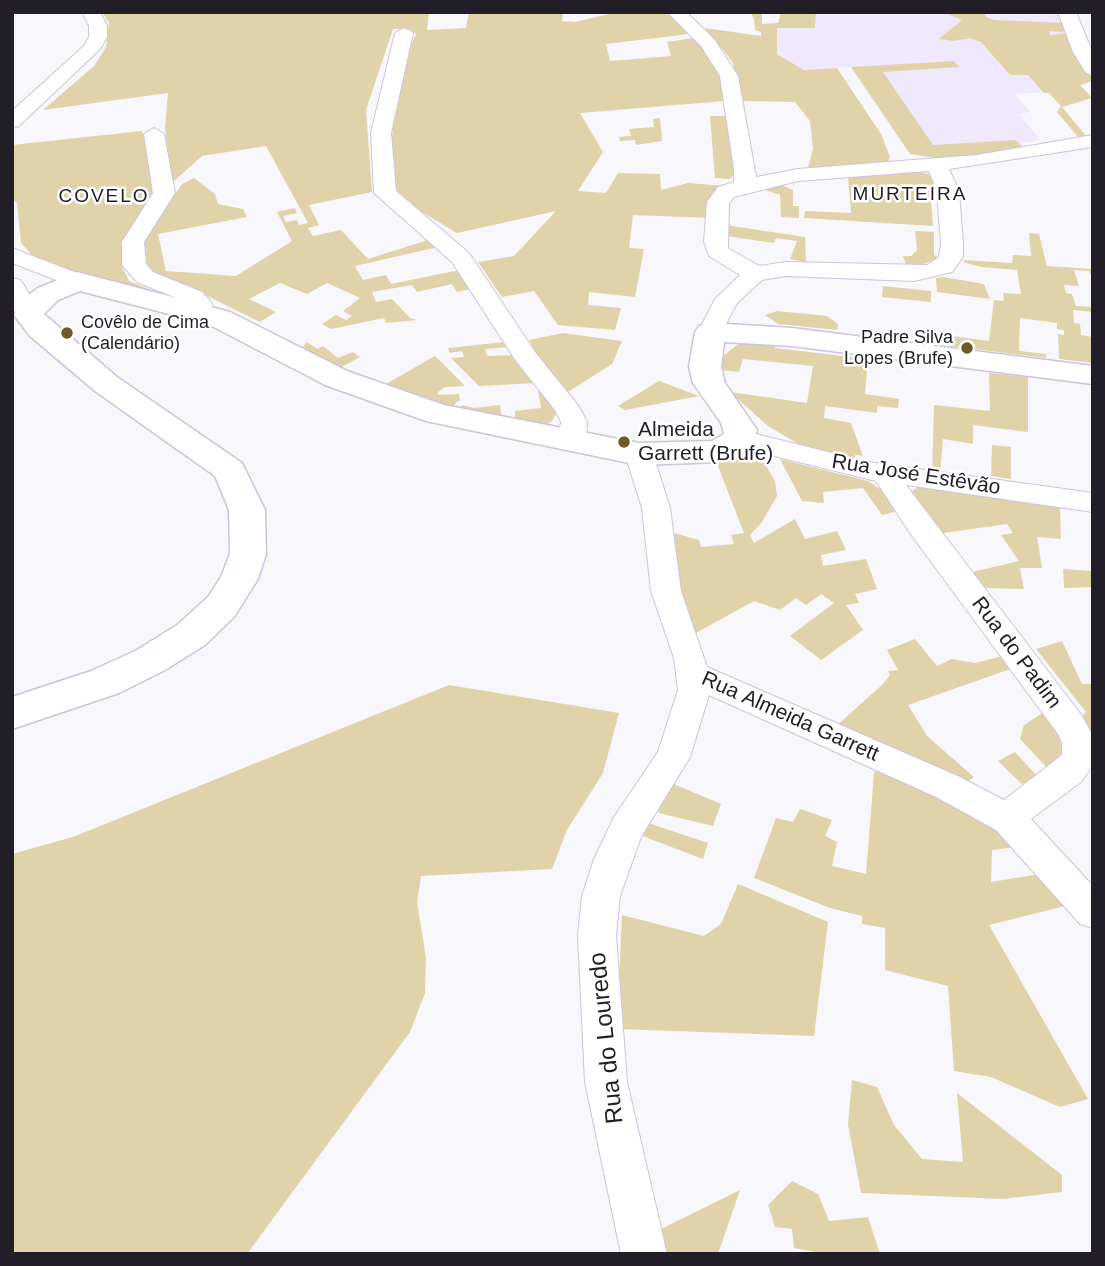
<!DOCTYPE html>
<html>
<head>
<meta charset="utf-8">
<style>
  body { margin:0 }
  #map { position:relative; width:1105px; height:1266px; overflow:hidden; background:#f8f7fc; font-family:Helvetica,sans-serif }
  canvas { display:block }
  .frame { position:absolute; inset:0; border:14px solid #211e28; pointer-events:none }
</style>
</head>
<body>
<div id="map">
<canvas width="1105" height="1266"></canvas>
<div class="frame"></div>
</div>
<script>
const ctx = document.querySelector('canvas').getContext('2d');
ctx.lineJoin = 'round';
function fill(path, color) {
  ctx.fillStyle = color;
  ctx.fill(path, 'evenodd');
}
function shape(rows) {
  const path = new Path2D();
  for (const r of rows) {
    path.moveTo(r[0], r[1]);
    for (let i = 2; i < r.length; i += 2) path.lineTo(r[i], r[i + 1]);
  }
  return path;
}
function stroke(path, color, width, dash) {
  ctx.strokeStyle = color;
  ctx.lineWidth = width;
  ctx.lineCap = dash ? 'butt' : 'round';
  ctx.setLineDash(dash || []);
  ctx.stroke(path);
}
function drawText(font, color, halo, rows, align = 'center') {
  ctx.font = font + ' Helvetica,sans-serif';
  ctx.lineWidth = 5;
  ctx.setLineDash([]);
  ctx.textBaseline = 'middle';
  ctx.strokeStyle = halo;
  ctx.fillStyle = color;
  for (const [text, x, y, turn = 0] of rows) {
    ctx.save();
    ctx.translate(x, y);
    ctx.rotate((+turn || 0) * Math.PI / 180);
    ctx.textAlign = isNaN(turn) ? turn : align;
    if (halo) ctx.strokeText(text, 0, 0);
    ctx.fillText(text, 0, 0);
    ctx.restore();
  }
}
const built = shape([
  [816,12,943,12,963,20,966,12,1061,12,1070,41,1004,30,1049,92,1015,94,1030,112,1019,114,1040,140,1021,143,1025,150,910,154,851,67,804,70,777,54,776,28,815,28]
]);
const green = shape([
  [102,12,429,12,427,30,466,28,469,12,563,12,562,21,575,22,617,12,666,12,689,34,606,44,610,61,671,56,667,42,693,38,712,59,722,78,725,101,580,113,603,152,578,191,606,193,618,173,660,174,661,190,688,183,725,186,709,198,708,218,633,215,629,248,644,249,635,297,589,292,588,305,621,308,615,330,558,325,534,291,502,297,478,262,514,256,556,211,457,233,422,212,397,191,390,161,396,92,404,60,416,34,409,29,393,29,366,110,372,192,309,205,319,225,308,228,313,236,341,230,368,259,428,240,438,247,355,266,363,280,386,275,391,284,459,270,471,289,457,292,452,284,417,292,412,285,372,292,376,302,392,299,410,318,418,320,386,323,384,318,331,329,322,324,336,315,346,320,352,316,343,311,360,298,327,283,307,294,280,283,249,299,276,312,260,322,193,289,150,274,141,253,145,236,182,184,194,178,215,194,218,204,243,209,247,217,158,234,166,271,236,276,292,241,277,212,295,208,297,213,283,216,286,222,297,220,299,225,308,223,266,146,202,156,172,183,165,128,168,93,43,110,94,66,106,47,109,23],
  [750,12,762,12,762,24,778,23,781,12,816,12,815,28,777,28,777,54,804,70,837,68,881,134,890,157,888,162,808,168,813,149,810,121,795,102,743,101,732,61,705,28,761,36,761,32,755,30,754,19],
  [943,12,984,13,986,17,994,20,1065,23,1067,32,1049,31,1050,35,1067,33,1083,70,1093,76,1093,81,1080,85,1092,98,1062,107,1086,136,1079,138,1057,112,1061,106,1049,93,1044,93,1028,75,1010,75,981,42,970,38,954,41,939,39,962,20],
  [954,61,959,67,883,72,933,145,1016,140,1025,150,949,160,910,154,851,67],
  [710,116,728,116,737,170,730,179,715,178],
  [660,118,662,141,636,145,635,140,620,141,619,137,631,136,629,129,654,127,653,119],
  [142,131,157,183,156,198,122,240,121,265,129,281,171,298,76,274,34,257,21,243,17,203,12,199,12,145],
  [916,171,932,175,935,186,930,187,933,226,804,218,805,211,851,213,848,176],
  [779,184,793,190,793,206,799,206,799,218,781,217,780,195,759,188],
  [725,225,805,237,806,262,790,259,797,241,776,238,774,243,725,236],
  [915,231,934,232,934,255,939,258,913,268,906,264,903,256,911,256,917,250],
  [1029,233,1039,234,1047,266,1093,269,1093,279,1089,271,1074,270,1079,286,1064,285,1066,293,1072,294,1076,306,1093,307,1093,312,1073,310,1074,323,1080,324,1081,335,1093,337,1093,363,1059,359,1058,334,1064,335,1064,330,1057,329,1057,323,1020,318,1019,351,1046,354,1046,358,950,346,951,336,989,341,994,300,1004,301,1003,293,1021,294,1017,270,981,267,963,262,964,260,1012,263,1013,255,1031,256],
  [943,277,984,284,990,299,937,292,936,278],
  [883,286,931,291,931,302,882,297],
  [777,311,827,316,838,324,837,330,778,324,765,315],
  [563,333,622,341,612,364,568,392,540,359,529,340],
  [307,342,317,349,323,346,338,358,353,352,360,357,338,369,303,347],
  [505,342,508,347,485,349,487,356,513,355,537,383,479,386,451,358,464,357,462,351,450,353,448,348],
  [741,342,776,342,775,348,868,359,865,394,899,399,898,408,877,406,877,413,825,406,824,418,851,423,863,456,855,455,855,461,805,448,768,426,730,392,807,403,813,366,743,359,739,372,720,370,723,356],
  [435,356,465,386,445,387,438,392,438,395,459,394,460,401,456,402,453,409,459,411,462,405,474,408,500,405,502,419,458,413,379,388],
  [989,373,1028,377,1028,432,973,425,973,444,943,439,940,474,932,473,934,405,990,411],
  [659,381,699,396,625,410,618,406],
  [542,388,557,412,552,421,544,426,515,420,515,411,541,408,538,389],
  [992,445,1011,447,1011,479,991,476],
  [762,459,775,481,777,496,762,522,750,535,754,543,795,519,805,539,837,531,846,550,821,555,823,566,866,559,877,589,855,594,859,603,846,605,863,630,821,660,790,636,834,603,821,594,806,605,796,598,780,610,754,601,694,634,678,591,674,533,699,540,701,547,734,544,731,535,744,533,716,461],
  [780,459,868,481,883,491,899,511,882,515,863,488,823,492,824,503,802,501],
  [920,486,1060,505,1061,539,1037,537,1042,568,1020,568,1024,589,979,588,968,573,1019,561,1001,535,1013,533,1007,524,937,534,913,499,912,491],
  [1063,569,1093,571,1093,587,1064,588],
  [915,639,937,666,952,659,975,663,1007,655,1016,667,908,705,927,736,974,777,964,784,834,728,883,684,890,675,888,671,898,670,887,650],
  [1062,641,1082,684,1093,684,1093,737,1079,720,1086,712,1036,649],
  [449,685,619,713,603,773,567,830,552,869,421,876,417,902,426,958,425,993,410,1032,247,1254,12,1254,12,854,73,837],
  [1047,710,1060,731,1061,753,1050,771,1020,739,1024,725],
  [1015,752,1038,777,1022,784,998,761],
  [878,765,1002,829,1017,847,992,850,991,882,1040,874,1069,905,989,925,1088,1099,1060,1107,991,1077,954,1071,948,986,885,970,885,928,862,924,862,916,830,908,754,878,776,818,793,822,800,809,832,820,825,836,837,842,832,866,866,874,874,774],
  [669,782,721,804,713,826,659,813,655,802],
  [642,821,708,843,703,859,645,837,636,830],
  [738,884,828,922,814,1036,617,1029,622,915,704,936,721,924],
  [852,1080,877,1087,894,1125,922,1159,963,1162,957,1093,1062,1175,1062,1192,1003,1199,861,1193,848,1125],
  [792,1181,818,1194,829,1221,868,1217,880,1254,827,1254,794,1248,792,1229,775,1227,768,1205],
  [740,1190,718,1254,661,1254,657,1231]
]);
const street = shape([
  [82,12,100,12,107,26,107,37,100,49,19,126,12,128,12,111,84,46,89,37,89,26,82,12],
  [667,12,686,12,714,39,738,76,756,177,798,169,977,155,1093,135,1093,147,949,169,959,191,963,244,963,257,952,272,914,281,786,276,762,280,737,303,719,337,701,337,698,332,715,299,740,275,709,256,704,242,707,202,718,187,734,182,734,169,720,76,701,46,667,12],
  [929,171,937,191,941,244,939,257,927,265,786,262,759,266,728,248,729,203,734,197,798,181,929,171],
  [1058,12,1076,12,1093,54,1093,75,1086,73,1073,52,1058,12],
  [404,28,413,33,391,133,396,191,469,253,535,352,580,408,587,422,586,440,582,446,572,449,562,446,558,440,561,422,555,410,516,361,452,262,374,193,371,133,395,33,404,28],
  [154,128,164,134,175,193,144,242,146,264,153,272,202,292,211,302,214,313,211,318,193,318,186,302,137,282,122,265,122,242,153,193,144,134,154,128],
  [12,248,85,276,89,281,85,286,77,288,12,263,12,248],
  [12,278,20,280,24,285,41,315,38,320,29,322,20,320,17,315,12,307,12,278],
  [740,430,868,462,1093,493,1093,512,906,485,1082,716,1093,736,1093,765,1081,782,1031,819,1093,886,1093,928,1080,924,996,830,936,797,709,695,690,757,641,837,620,896,616,936,627,1082,667,1254,621,1254,585,1082,578,936,582,896,594,859,614,817,658,752,678,690,674,658,651,591,642,508,625,454,629,448,639,445,649,448,653,454,670,508,681,591,707,667,960,777,1004,800,1062,755,1062,742,1058,734,910,533,876,481,730,445,726,439,730,433,740,430]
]);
const secondary = shape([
  [77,272,230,312,347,371,444,405,639,443,712,441,724,434,721,423,693,383,689,367,695,332,699,326,710,323,792,328,1093,366,1093,384,792,346,724,342,721,367,725,383,757,430,752,446,719,462,639,465,426,421,325,385,208,324,80,291,58,300,44,314,117,377,242,463,265,510,266,554,258,579,234,617,205,645,165,670,119,693,12,729,12,697,91,671,137,650,177,625,208,597,221,577,230,554,229,510,215,476,95,391,30,336,14,315,26,297,38,288,77,272]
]);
const markers = [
  [67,333,7,"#6b5b29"],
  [967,348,7,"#6b5b29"],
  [624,442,7,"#6b5b29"]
];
const farPoinames = [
  ["Covêlo de Cima",81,323],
  ["(Calendário)",81,344],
  ["Padre Silva",953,338,"right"],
  ["Lopes (Brufe)",953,359,"right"]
];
const farNeighbourhoodnames = [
  ["MURTEIRA",910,195],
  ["COVELO",104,197]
];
const poiNames = [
  ["Almeida",638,430],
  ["Garrett (Brufe)",638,454]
];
const streetNames = [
  ["Rua José Estêvão",916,475,9],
  ["Rua do Padim",1016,653,53],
  ["Rua Almeida Garrett",790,717,24]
];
const nearStreetnames = [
  ["Rua do Louredo",607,1038,-96]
];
fill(built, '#f0e9fd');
fill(green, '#e1d3a9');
stroke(street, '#ccc3dd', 2);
stroke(secondary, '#ccc3dd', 3);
fill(street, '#fff');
fill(secondary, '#fff');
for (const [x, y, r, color] of markers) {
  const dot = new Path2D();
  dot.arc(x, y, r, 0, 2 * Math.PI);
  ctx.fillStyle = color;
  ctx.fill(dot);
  stroke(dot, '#fff', 2.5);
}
drawText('18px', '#211e28', '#fff', farPoinames, 'left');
ctx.letterSpacing = '2px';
drawText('19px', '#211e28', '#fff', farNeighbourhoodnames);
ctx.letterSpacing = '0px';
drawText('21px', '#211e28', '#fff', poiNames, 'left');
drawText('21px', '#211e28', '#fff', streetNames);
drawText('24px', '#211e28', '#fff', nearStreetnames);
</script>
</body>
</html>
